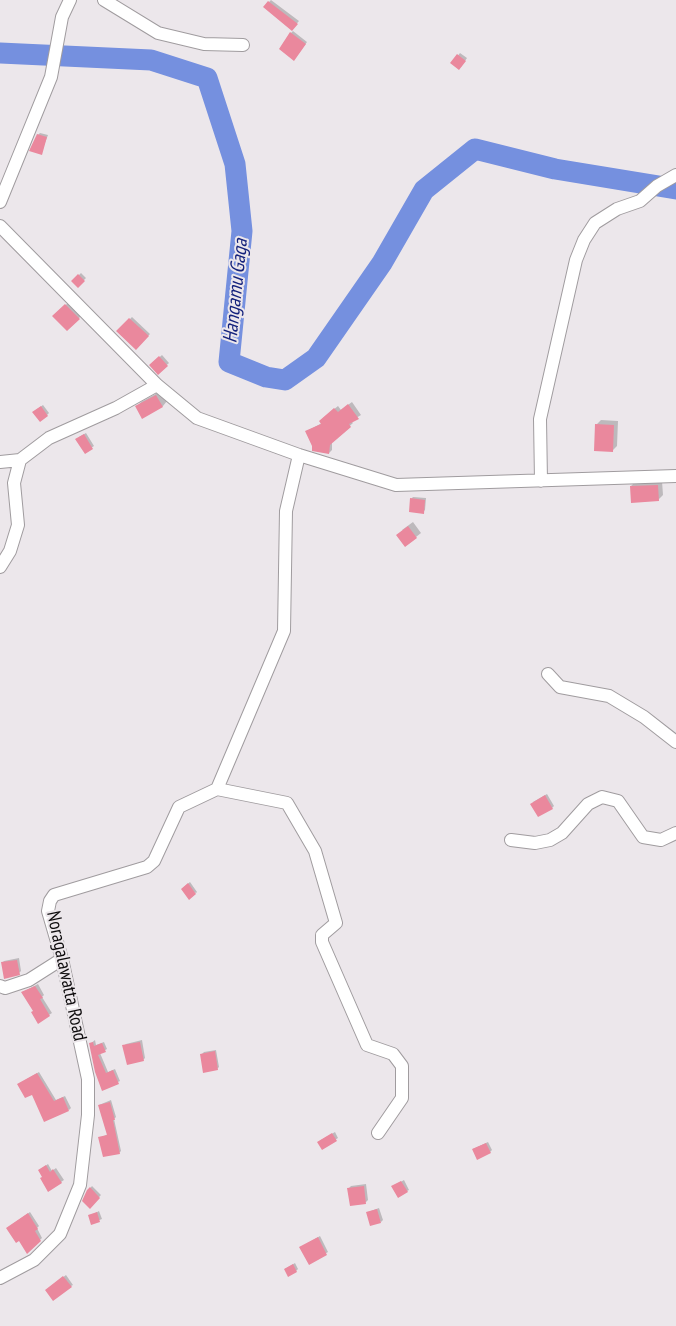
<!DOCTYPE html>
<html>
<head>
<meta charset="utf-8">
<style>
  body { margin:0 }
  canvas { display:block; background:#ece7eb }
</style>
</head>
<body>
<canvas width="676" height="1326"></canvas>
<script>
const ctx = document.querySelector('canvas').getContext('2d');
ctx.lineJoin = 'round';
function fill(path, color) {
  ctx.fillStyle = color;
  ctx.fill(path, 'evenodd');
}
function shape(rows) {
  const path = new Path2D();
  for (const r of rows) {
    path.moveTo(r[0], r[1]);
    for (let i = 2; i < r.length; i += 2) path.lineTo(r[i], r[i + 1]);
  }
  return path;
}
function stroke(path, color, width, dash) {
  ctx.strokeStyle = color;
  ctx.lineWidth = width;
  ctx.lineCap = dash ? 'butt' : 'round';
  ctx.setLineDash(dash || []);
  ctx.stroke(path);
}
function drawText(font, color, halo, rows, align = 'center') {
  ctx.font = font + ' "PT Sans Narrow",sans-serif';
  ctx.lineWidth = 4;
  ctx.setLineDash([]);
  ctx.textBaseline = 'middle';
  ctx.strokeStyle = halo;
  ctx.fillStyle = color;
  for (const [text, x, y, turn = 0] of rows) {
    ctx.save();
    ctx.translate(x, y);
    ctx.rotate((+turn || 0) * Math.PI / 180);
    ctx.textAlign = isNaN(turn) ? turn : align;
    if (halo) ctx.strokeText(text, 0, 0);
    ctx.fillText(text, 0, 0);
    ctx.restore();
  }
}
const shadow = shape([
  [271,0,299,21,292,29,264,7],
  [293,31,307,42,296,57,291,33],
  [460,53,467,58,461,67,452,63],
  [40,133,48,135,41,153,38,135],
  [81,273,86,278,78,286,73,281],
  [68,303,81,316,67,330,54,316],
  [132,317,150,334,136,348,118,331],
  [162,355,169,363,158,373,151,365],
  [161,391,167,401,163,406,143,417,137,407,141,402],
  [352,402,361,415,351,421,353,423,332,442,332,450,329,453,307,431,322,423,323,418,338,406,341,410],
  [43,405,49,413,47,415,36,410],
  [601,420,618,421,617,446,612,451,596,425],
  [86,433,94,446,85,452,79,437],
  [636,481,662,481,663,495,658,500,631,486],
  [413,497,426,498,425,510,423,512,411,499],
  [413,522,421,533,416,537,402,530],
  [547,794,554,806,552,808,533,802],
  [190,882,197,892,196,893,184,887],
  [19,958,21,971,19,973,2,963,4,961],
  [38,984,44,995,42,997,52,1013,38,1022,35,1011,23,992],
  [95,1040,96,1045,104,1042,107,1049,100,1053,108,1072,115,1069,120,1081,103,1089,90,1044],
  [142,1040,145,1058,143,1060,124,1046,126,1044],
  [216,1050,219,1067,217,1069,202,1054,204,1052],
  [39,1072,56,1100,65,1096,71,1108,69,1110,32,1093,20,1083],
  [111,1100,116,1117,114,1119,121,1151,119,1153,100,1138,108,1134,99,1105],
  [335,1132,338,1138,322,1148,321,1140],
  [488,1142,492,1150,490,1152,473,1149],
  [48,1164,52,1171,56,1168,64,1180,49,1190,41,1169],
  [404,1180,409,1190,407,1191,395,1185],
  [366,1184,368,1200,366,1202,351,1204,349,1188,351,1186],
  [92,1186,101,1195,90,1207,88,1191],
  [379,1208,383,1220,381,1222,368,1212],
  [99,1211,102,1219,92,1223,90,1216],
  [30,1212,39,1226,37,1228,42,1238,27,1252,10,1226],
  [320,1236,328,1252,309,1263,301,1247],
  [295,1263,298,1269,296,1271,285,1269],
  [66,1275,73,1285,71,1286,49,1288]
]);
const river = shape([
  [0,53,151,60,207,78,235,164,242,231,229,362,266,377,285,380,316,358,382,263,424,190,475,149,555,169,676,189]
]);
const building = shape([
  [268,1,298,24,292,31,263,7],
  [290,32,306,44,294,61,279,49],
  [457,54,466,61,459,70,450,63],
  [37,134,47,137,42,155,29,151],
  [78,274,85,281,78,288,71,281],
  [65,304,80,319,67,331,52,316],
  [129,318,149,336,136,350,116,331],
  [159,356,168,366,158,375,149,365],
  [156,395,163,407,142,419,135,406],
  [348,404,359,419,349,424,351,427,330,445,329,454,312,451,312,446,305,431,321,424,319,421,334,408,338,412],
  [41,406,48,416,40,422,32,412],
  [595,424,614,425,613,452,594,451],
  [84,434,93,449,85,454,75,439],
  [658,485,659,501,631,503,630,486],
  [410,498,425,500,424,514,409,512],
  [408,526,417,538,405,547,396,535],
  [545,795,553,809,538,817,530,804],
  [188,883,196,894,189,900,181,889],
  [17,960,20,975,4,979,1,962],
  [35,986,43,998,40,999,50,1016,38,1024,31,1012,33,1011,21,992],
  [93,1042,94,1046,102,1043,106,1052,98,1055,106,1073,113,1070,119,1084,102,1091,95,1072,89,1043],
  [140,1042,144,1061,127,1065,122,1045],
  [215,1051,218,1070,203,1073,200,1054],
  [37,1073,54,1101,63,1097,69,1111,44,1122,32,1095,25,1098,17,1084],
  [110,1102,115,1120,113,1120,120,1154,103,1157,98,1137,107,1135,98,1105],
  [332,1133,337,1141,322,1150,317,1142],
  [486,1143,491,1153,477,1160,472,1149],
  [46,1165,50,1172,53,1169,62,1183,48,1192,40,1178,42,1177,38,1170],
  [401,1181,408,1192,398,1198,391,1186],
  [364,1186,366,1204,350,1206,347,1188],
  [90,1187,100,1198,90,1209,82,1201,87,1190],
  [377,1209,381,1223,370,1226,366,1212],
  [97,1212,100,1222,91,1225,88,1215],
  [28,1213,38,1229,35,1231,41,1241,27,1254,19,1241,16,1243,6,1228],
  [318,1237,327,1255,309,1265,299,1247],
  [293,1264,297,1272,288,1277,284,1269],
  [63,1276,72,1287,53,1301,45,1290]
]);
const minor = shape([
  [104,0,158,33,204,44,243,45],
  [0,202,51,77,62,17,70,0],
  [0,226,157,385,197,418,299,455,396,485,676,476],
  [0,462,20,460],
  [541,481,540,419,576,260,584,240,595,223,617,209,640,201,657,186,676,175],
  [0,567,10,551,18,525,14,483,20,460,49,438,116,408,157,385],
  [548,674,560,687,609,696,644,717,676,742],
  [217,789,287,803,315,851,336,923,322,935,322,942,367,1045,393,1054,402,1066,402,1098,378,1133],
  [511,840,535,843,550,840,562,833,588,804,602,797,618,801,643,837,661,840,676,833],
  [0,986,5,988,29,980,62,959],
  [0,1278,34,1260,60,1234,80,1185,88,1115,88,1079,62,959,48,911,50,901,54,895,147,867,154,861,179,807,217,789,284,631,286,511,299,455]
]);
const streetNames = [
  ["Noragalawatta Road",66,976,78]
];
const waterNames = [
  ["Hangamu Gaga",236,291,-84]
];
fill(shadow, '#0003');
stroke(river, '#7590df', 21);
fill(building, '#ea889d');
stroke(minor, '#a09c9f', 14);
stroke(minor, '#fff', 12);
drawText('19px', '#0e0c0d', '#ece7eb', streetNames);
drawText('italic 20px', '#14227c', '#ece7eb', waterNames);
</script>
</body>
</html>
